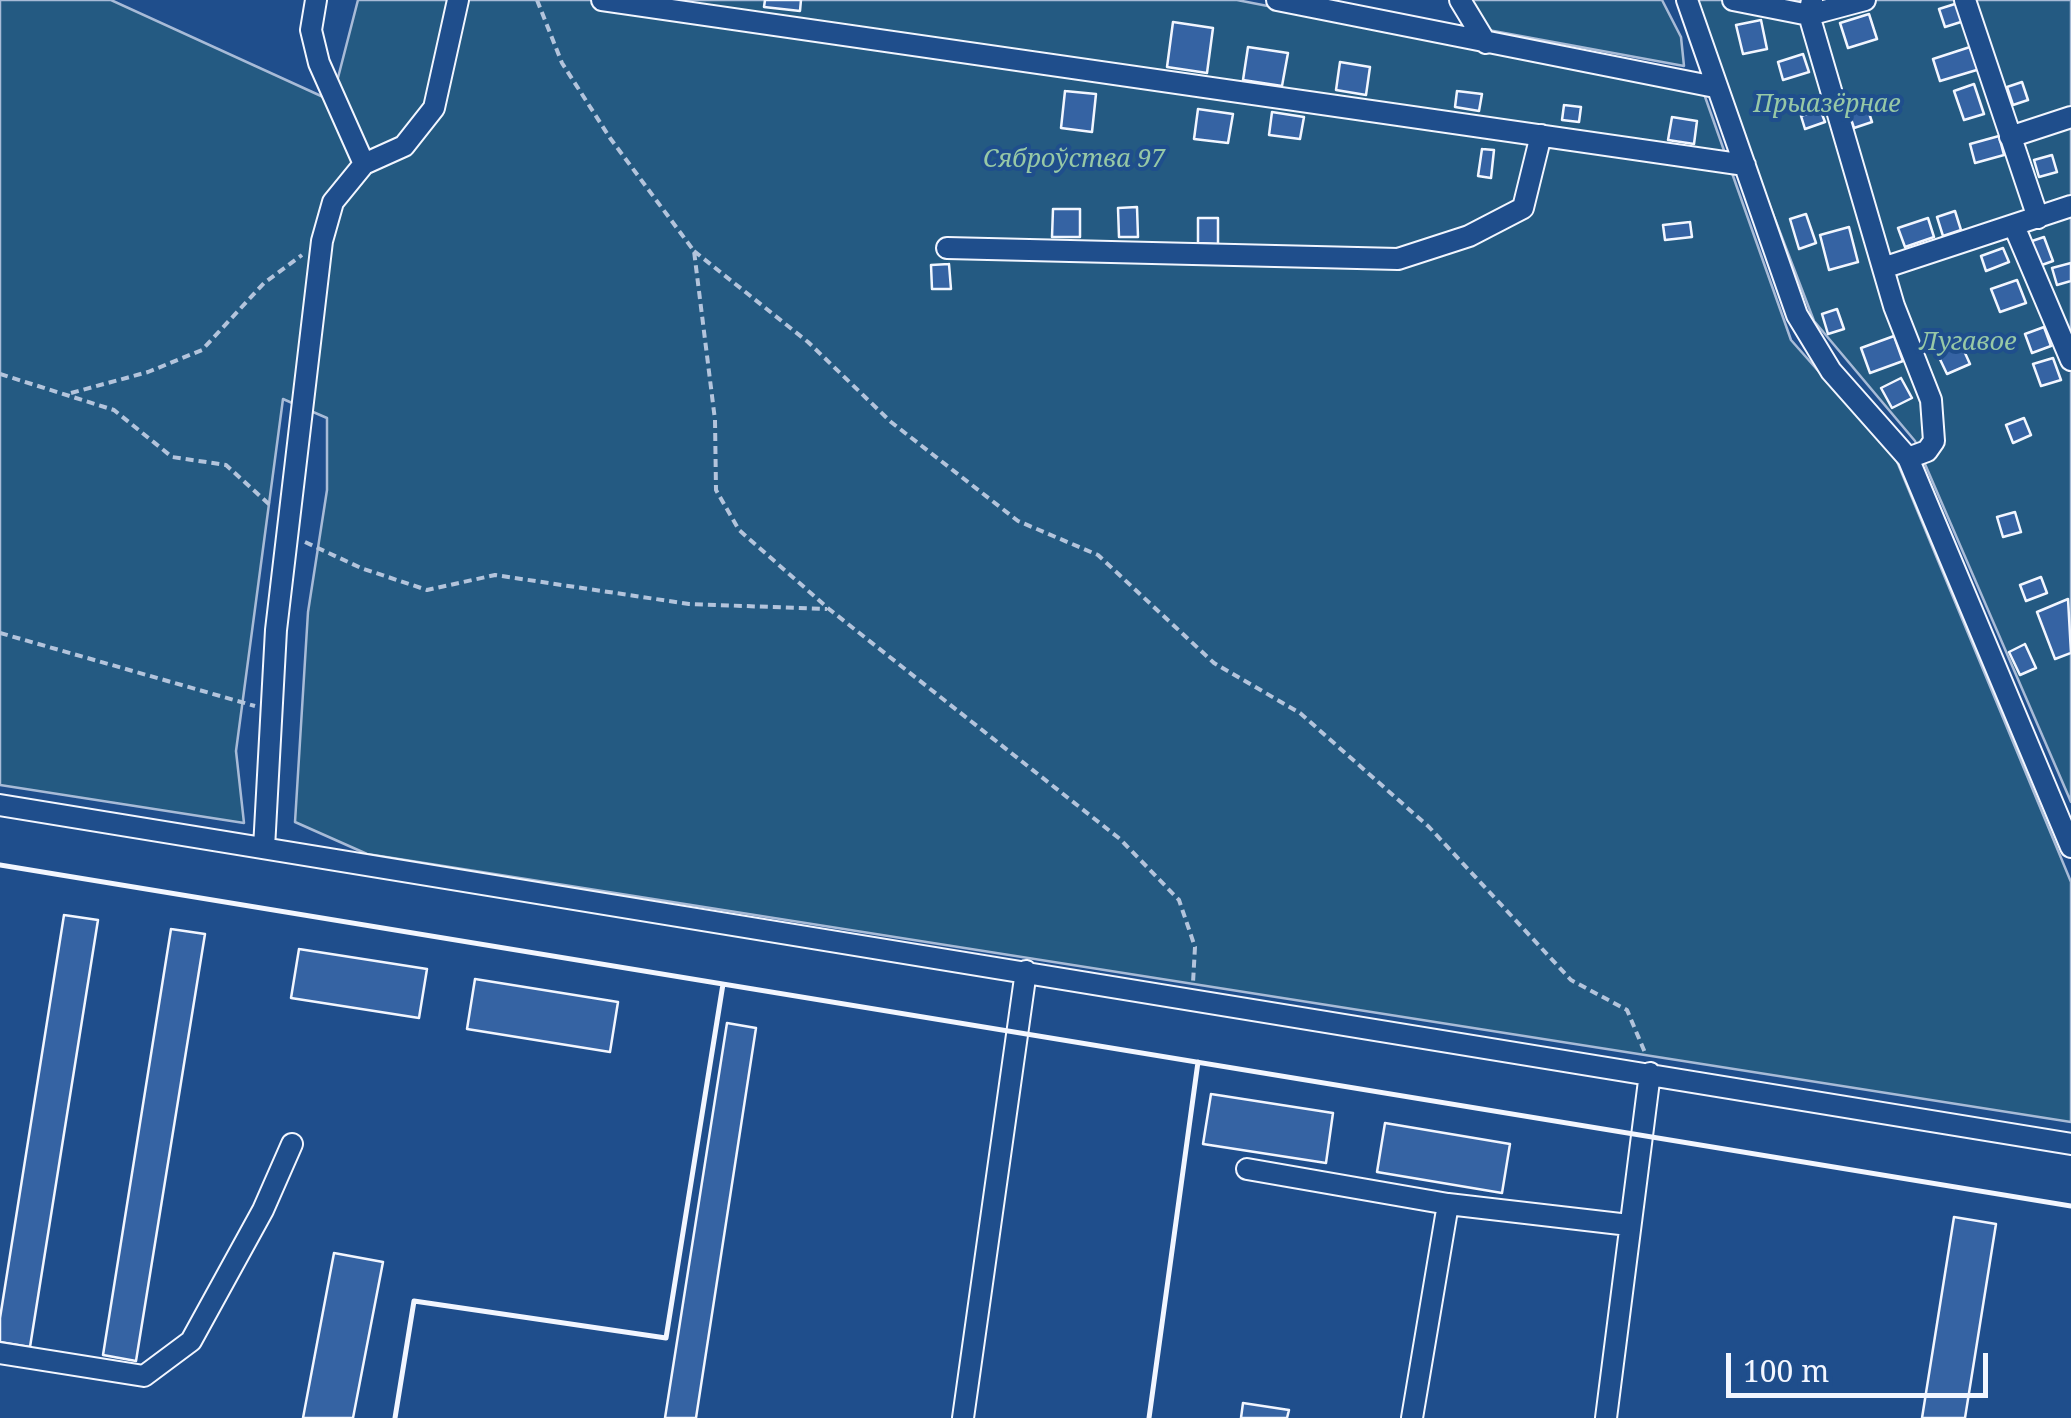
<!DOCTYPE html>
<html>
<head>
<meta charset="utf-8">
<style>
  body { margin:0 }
  #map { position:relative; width:2071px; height:1418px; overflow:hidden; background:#1f4e8c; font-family:"Noto Serif",serif }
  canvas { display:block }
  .scale { position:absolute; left:1726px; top:1353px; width:262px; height:45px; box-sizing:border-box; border:5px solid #f2f6ff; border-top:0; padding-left:12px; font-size:30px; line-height:35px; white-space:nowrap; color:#f2f6ff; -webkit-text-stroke:8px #1f4e8c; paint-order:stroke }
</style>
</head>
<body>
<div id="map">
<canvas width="2071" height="1418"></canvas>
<div class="scale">100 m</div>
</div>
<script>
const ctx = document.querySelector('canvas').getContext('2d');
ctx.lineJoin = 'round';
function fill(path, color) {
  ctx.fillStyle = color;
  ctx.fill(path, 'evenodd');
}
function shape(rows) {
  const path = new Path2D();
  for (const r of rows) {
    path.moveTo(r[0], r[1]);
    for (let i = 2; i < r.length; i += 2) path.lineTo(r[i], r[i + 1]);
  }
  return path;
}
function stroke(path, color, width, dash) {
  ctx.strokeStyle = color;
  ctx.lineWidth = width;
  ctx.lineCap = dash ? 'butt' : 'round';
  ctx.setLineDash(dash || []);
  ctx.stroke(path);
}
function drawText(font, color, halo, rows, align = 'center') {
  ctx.font = font + ' "Noto Serif",serif';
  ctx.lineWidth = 8;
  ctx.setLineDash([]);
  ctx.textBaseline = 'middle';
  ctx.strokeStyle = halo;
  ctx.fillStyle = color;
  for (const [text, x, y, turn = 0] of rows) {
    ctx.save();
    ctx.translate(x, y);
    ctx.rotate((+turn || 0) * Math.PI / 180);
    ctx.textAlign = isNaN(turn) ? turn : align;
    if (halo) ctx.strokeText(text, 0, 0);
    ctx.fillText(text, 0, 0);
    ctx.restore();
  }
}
const green = shape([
  [0,0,111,0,332,101,358,0,1237,0,1703,91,1791,340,1896,459,2071,882,2071,1122,367,854,295,822,308,612,327,490,327,418,283,399,236,751,244,823,0,785,0,0],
  [1469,0,1662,0,1681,37,1684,66,1488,30,1469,0],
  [1691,0,2071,0,2071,802,1915,441,1814,321,1691,0]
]);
const building = shape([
  [765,0,801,0,800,11,764,7,765,0],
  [1958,3,1964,21,1945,27,1939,9,1958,3],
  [1869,14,1877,39,1848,48,1840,23,1869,14],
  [1761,20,1767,49,1743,54,1736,25,1761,20],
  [1173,22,1213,28,1207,73,1167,67,1173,22],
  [1973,46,1980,69,1940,81,1933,59,1973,46],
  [1248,47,1288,53,1282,86,1243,80,1248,47],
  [1803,54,1809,72,1783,80,1778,62,1803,54],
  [1340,62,1370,67,1366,95,1336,90,1340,62],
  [2022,82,2028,100,2013,105,2007,87,2022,82],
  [1974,84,1984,114,1964,120,1954,91,1974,84],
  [1065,91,1096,94,1092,132,1061,128,1065,91],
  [1457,91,1482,94,1479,111,1455,107,1457,91],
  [1564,105,1581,107,1579,122,1562,120,1564,105],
  [1867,107,1872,122,1854,128,1849,113,1867,107],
  [1198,109,1233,114,1228,143,1194,139,1198,109],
  [1820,109,1825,122,1805,129,1801,116,1820,109],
  [1272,112,1304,117,1300,139,1269,135,1272,112],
  [1672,117,1697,121,1694,144,1668,140,1672,117],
  [1999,136,2004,155,1975,163,1970,144,1999,136],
  [1482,149,1494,150,1491,178,1478,176,1482,149],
  [2052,155,2057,172,2039,177,2034,160,2052,155],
  [1137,207,1138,237,1119,237,1118,208,1137,207],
  [1053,209,1080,209,1080,237,1052,237,1053,209],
  [1955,211,1961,230,1943,236,1937,217,1955,211],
  [1806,214,1816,243,1799,249,1790,219,1806,214],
  [1198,218,1218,218,1218,244,1198,243,1198,218],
  [1928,218,1934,237,1905,247,1898,228,1928,218],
  [1690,222,1692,237,1665,240,1663,225,1690,222],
  [1849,227,1858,262,1829,270,1820,235,1849,227],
  [2044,237,2053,261,2039,266,2029,242,2044,237],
  [2003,248,2009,262,1986,271,1981,256,2003,248],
  [2071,263,2071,281,2057,285,2052,268,2071,263],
  [949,264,951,289,932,289,931,265,949,264],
  [2017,280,2026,303,2000,312,1991,289,2017,280],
  [1837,309,1844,329,1828,334,1822,314,1837,309],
  [2044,327,2051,346,2032,353,2025,334,2044,327],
  [1894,336,1903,361,1870,373,1861,348,1894,336],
  [1960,342,1970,364,1947,374,1937,353,1960,342],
  [2053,358,2061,380,2041,386,2033,364,2053,358],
  [1901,378,1912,398,1892,408,1881,388,1901,378],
  [2024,418,2031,435,2013,443,2006,425,2024,418],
  [2015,512,2021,532,2003,537,1997,517,2015,512],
  [2041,577,2047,593,2026,601,2020,585,2041,577],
  [2068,599,2071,653,2055,659,2037,612,2068,599],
  [2025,644,2036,668,2020,675,2009,652,2025,644],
  [64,915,98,920,30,1347,0,1342,0,1318,64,915],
  [171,929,205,934,136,1361,103,1355,171,929],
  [299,949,427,969,419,1018,291,998,299,949],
  [475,979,618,1002,610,1052,467,1029,475,979],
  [727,1023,756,1028,696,1418,665,1418,727,1023],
  [1211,1094,1333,1113,1326,1163,1203,1144,1211,1094],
  [1385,1123,1510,1144,1502,1193,1377,1172,1385,1123],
  [1954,1217,1996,1224,1965,1418,1922,1418,1954,1217],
  [334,1253,383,1262,353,1418,303,1418,334,1253],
  [1243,1403,1289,1410,1287,1418,1241,1418,1243,1403]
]);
const path = shape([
  [537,0,562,63,610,138,694,251,715,420,716,490,739,530,829,609,1120,839,1179,900,1195,947,1193,983],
  [694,251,808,342,891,422,1018,521,1098,555,1214,663,1300,713,1429,827,1571,980,1627,1010,1646,1055],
  [0,374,114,410,172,457,226,465,271,506],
  [71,393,148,372,202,350,264,283,302,255],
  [305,542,361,568,427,590,495,575,689,604,827,609],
  [0,633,255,706]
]);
const minor = shape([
  [316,0,311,30,319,63,364,164],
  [602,0,1745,165],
  [1277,0,1715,87],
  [1460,0,1486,43],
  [1687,0,1797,315,1831,371,1908,458,2071,847],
  [1733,0,1809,15,1865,0],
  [1812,0,1809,15,1894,306,1931,400,1934,441,1927,451,1908,458],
  [1965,0,2038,218],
  [2010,137,2071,117],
  [2014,226,2071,360],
  [947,248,1398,259,1469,236,1523,208,1541,135],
  [1883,268,2071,206],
  [0,805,2071,1144],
  [264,848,276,630,322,241,333,202,364,164,404,146,434,108,458,0],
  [1247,1169,1448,1204],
  [0,1353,144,1376,191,1341,263,1210,292,1144],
  [963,1418,1026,971],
  [1412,1418,1448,1204,1629,1225],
  [1606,1418,1650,1073]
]);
const wall = shape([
  [0,865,2071,1206],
  [395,1418,414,1301,666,1338,723,984],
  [1149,1418,1198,1062]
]);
const parkNames = [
  ["Прыазёрнае",1827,105],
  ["Сяброўства 97",1074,160],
  ["Лугавое",1968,343]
];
fill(green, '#245a82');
stroke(green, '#a8bbd7', 2.5);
fill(building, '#3563a3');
stroke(building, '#f2f6ff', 2.5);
stroke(minor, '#f2f6ff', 24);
stroke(path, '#b3c4dc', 4, [8, 5]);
stroke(minor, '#1f4e8c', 20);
stroke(wall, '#f2f6ff', 5);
drawText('italic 25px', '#97c8a6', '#1f4e8c', parkNames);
</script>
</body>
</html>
